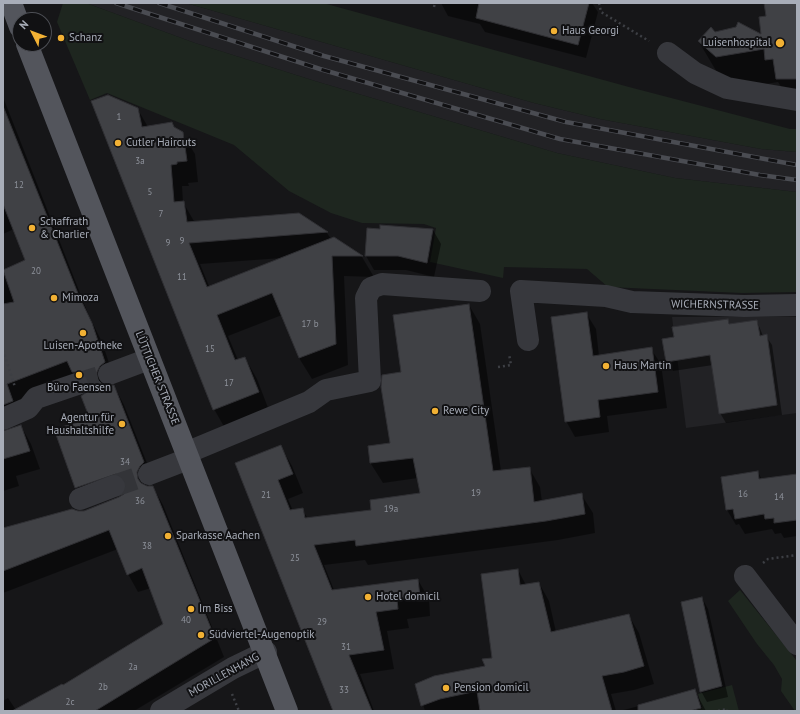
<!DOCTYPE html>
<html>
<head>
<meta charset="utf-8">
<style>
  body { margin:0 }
  #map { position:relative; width:800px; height:714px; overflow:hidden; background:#161618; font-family:"PT Sans",sans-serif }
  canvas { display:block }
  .frame { position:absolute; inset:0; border:4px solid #a8adb8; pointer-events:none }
  .north { position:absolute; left:12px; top:12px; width:40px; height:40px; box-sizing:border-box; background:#111113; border:1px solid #4d4f55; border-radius:50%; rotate:312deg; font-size:11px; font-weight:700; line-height:16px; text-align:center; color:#a8adb8 }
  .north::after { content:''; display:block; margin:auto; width:14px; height:18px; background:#f2b134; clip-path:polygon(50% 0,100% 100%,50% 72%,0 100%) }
</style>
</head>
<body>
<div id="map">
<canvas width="800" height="714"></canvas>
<div class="frame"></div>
<div class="north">N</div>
</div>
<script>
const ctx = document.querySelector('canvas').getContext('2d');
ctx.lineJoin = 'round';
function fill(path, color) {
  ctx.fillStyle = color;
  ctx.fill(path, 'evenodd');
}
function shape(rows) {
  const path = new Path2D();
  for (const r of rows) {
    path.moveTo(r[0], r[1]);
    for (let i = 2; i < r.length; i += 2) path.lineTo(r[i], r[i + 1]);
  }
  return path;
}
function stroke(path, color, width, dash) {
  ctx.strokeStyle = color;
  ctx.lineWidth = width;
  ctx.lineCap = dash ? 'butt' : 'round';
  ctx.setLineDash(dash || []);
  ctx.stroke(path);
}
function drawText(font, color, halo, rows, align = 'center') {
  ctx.font = font + ' "PT Sans",sans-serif';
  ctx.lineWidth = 4;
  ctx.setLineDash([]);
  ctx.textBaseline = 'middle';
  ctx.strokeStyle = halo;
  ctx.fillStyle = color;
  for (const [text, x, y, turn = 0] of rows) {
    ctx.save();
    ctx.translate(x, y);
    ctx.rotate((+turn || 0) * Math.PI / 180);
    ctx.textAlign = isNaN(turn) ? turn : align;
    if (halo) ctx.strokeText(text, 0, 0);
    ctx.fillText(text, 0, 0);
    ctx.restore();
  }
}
const built = shape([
  [86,3,186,3,534,103,600,119,761,149,797,152,797,192,675,178,557,153,315,81,195,43],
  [672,317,797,317,797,413,686,428]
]);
const green = shape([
  [63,3,86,3,195,43,315,81,557,153,675,178,797,192,797,292,742,293,608,287,587,269,504,267,503,278,430,262,436,228,424,224,362,223,331,213,289,191,234,145,107,93,90,100,57,22],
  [186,3,323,3,629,87,790,129,797,129,797,152,761,149,600,119,534,103],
  [740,590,797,661,797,711,795,711,781,691,782,679,774,665,757,644,728,601],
  [732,685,739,711,693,711,702,708,698,694]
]);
const shadow = shape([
  [441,3,592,3,598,12,586,58,485,32,480,24,448,16],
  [765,3,797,3,797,111,778,82,736,89,718,74,699,42,715,33,763,35,768,17],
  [3,97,89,316,102,342,115,381,108,387,114,386,124,405,154,481,148,487,153,487,163,505,224,657,134,711,3,711,3,701,8,698,16,710,62,687,165,625,151,588,138,592,128,574,118,549,3,593,3,529,85,512,119,498,128,491,86,506,76,487,91,419,87,393,89,390,84,391,77,379,22,420,3,430,3,271,26,260,14,229,3,234],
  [93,102,137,108,148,127,175,129,182,133,195,154,198,182,188,183,189,186,182,186,183,202,195,223,299,214,327,233,331,239,334,238,362,257,374,277,344,276,348,365,312,379,299,358,282,315,228,336,238,360,245,358,257,379,270,413,226,430,214,409],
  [282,258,209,286,200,264],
  [381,226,433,230,441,244,434,277,406,270,374,270,366,256,381,230],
  [469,305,480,324,501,471,529,468,540,487,542,502,581,494,593,513,595,533,558,540,368,565,365,560,324,565,334,590,418,580,429,599,430,616,407,619,409,628,387,631,394,669,360,674,374,711,334,711,236,464,281,447,292,466,303,493,288,499,293,511,302,509,308,519,373,511,421,494,418,478,383,483,371,464,369,447,391,444,402,373],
  [586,313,596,329,599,356,651,349,661,364,667,408,607,416,609,432,575,437,566,421],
  [728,320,730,325,757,321,763,336,766,336,772,345,782,415,726,423,720,413,713,365,673,371,667,361,676,338],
  [21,426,31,444,40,469,16,476,19,486,3,491,3,432],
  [758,472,762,480,797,475,797,536,784,538,781,533,775,534,772,529,745,534,739,524,736,525,727,510],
  [518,570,526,585,539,583,549,601,556,632,629,616,639,633,654,684,634,690,611,694,616,711,425,711,417,685,486,667,493,658],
  [702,598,708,609,728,697,707,702,701,691],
  [695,691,706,711,620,711]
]);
const building = shape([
  [479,3,589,3,578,45,476,18,479,3],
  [764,3,797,3,797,79,776,79,773,59,765,60,764,49,716,57,698,41,711,27,715,32,736,27,738,22,761,34,759,17,766,16,764,3],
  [108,95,138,108,142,127,172,122,174,127,183,132,187,161,177,162,177,164,171,165,174,202,184,201,187,222,299,213,328,232,189,243,207,287,334,237,363,256,332,256,336,344,299,358,272,293,217,315,235,360,245,357,259,392,213,410,91,101,108,95],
  [3,106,79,296,92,323,105,362,100,366,97,372,97,379,101,383,107,386,114,385,144,462,140,466,137,472,138,479,141,483,147,486,153,486,215,638,95,711,12,711,62,684,63,685,163,624,142,568,127,575,109,530,3,571,3,528,72,509,78,511,84,511,119,497,124,494,126,488,126,482,122,477,116,474,75,488,54,429,90,419,81,396,87,392,89,386,89,380,85,375,79,372,72,372,67,361,7,384,13,401,3,405,3,304,14,302,3,270,25,260,3,204,3,106],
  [380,225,433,229,427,263,398,256,365,256,367,228,380,229,380,225],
  [469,304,493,471,530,467,534,502,582,493,585,514,546,521,356,546,355,540,314,545,332,590,418,579,420,597,397,600,398,609,376,612,384,650,349,655,372,711,333,711,235,463,281,445,293,474,278,480,290,510,303,508,305,518,371,510,370,500,420,493,413,458,370,463,368,446,390,443,381,387,382,375,401,372,393,315,469,304],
  [587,312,593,356,652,347,658,392,598,400,600,417,565,422,551,317,587,312],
  [728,319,729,324,757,320,760,336,767,334,777,405,719,414,710,355,666,362,662,339,674,337,672,327,728,319],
  [21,425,30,451,3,459,3,431,21,425],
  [758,471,759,479,797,474,797,520,774,523,774,518,765,519,764,514,735,519,733,509,726,510,721,477,758,471],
  [518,569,520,585,539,582,551,632,629,614,644,666,624,672,602,676,612,711,480,711,477,691,440,699,421,706,415,684,434,676,485,666,482,659,492,658,481,574,518,569],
  [702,597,722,686,700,692,681,602,702,597],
  [695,689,701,708,690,711,638,711,638,705,695,689]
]);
const minorTunnel = shape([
  [77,384,109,374],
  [114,486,149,474]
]);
const path = shape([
  [599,3,601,12,649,41],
  [434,7,435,3],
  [3,350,15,387],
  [498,367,511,365,509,354],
  [763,563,768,559,797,555],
  [232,694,239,711],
  [718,711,727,709,727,711]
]);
const minor = shape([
  [668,53,695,73,727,88,797,100],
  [528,340,521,291,606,296,632,302,744,306,797,305],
  [109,374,149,359],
  [3,419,28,408,36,398,77,384],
  [186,453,309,402,326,390,370,381,366,298,371,288,382,284,480,291],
  [149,474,188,459],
  [80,499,114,486],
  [745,576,797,644],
  [161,711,233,668,266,652]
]);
const major = shape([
  [11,3,20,27],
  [27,44,287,711]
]);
const rail = shape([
  [116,3,320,69,560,139,760,175,797,180],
  [159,3,324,56,566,122,797,165]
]);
const markers = [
  [554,31,4,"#f2b134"],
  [61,38,4,"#f2b134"],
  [780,43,5,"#f2b134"],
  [118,143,4,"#f2b134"],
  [32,228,4,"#f2b134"],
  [54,298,4,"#f2b134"],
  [83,333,4,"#f2b134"],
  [606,366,4,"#f2b134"],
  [79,375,4,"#f2b134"],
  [435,411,4,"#f2b134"],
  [122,424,4,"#f2b134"],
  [168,536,4,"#f2b134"],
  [368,597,4,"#f2b134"],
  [191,609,4,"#f2b134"],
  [201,635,4,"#f2b134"],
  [446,688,4,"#f2b134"]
];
const numberNames = [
  ["1",119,117],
  ["3a",140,161],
  ["12",19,185],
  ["5",150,192],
  ["7",161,214],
  ["9",182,241],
  ["9",168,243],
  ["20",36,271],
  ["11",182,277],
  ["17 b",310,324],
  ["15",210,349],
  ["17",229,383],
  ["34",125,462],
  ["19",476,493],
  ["16",743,494],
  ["21",266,495],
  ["14",779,497],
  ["36",140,501],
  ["19a",391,509],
  ["38",147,546],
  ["25",295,558],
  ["40",186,620],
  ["29",322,622],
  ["31",346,647],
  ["2a",133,667],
  ["2b",103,687],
  ["33",344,690],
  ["2c",70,702]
];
const poiNames = [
  ["Haus Georgi",562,31],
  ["Schanz",69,38],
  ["Luisenhospital",771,43,"right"],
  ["Cutler Haircuts",126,143],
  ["Schaffrath",40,222],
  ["& Charlier",40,235],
  ["Mimoza",62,298],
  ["Luisen-Apotheke",83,346,"center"],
  ["Haus Martin",614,366],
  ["Büro Faensen",79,388,"center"],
  ["Rewe City",443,411],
  ["Agentur für",114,418,"right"],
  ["Haushaltshilfe",114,431,"right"],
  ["Sparkasse Aachen",176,536],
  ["Hotel domicil",376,597],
  ["Im Biss",199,609],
  ["Südviertel-Augenoptik",209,635],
  ["Pension domicil",454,688]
];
const streetNames = [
  ["WICHERNSTRASSE",715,305,1],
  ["LÜTTICHER STRASSE",157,378,68],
  ["MORILLENHANG",224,675,-29]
];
fill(built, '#222225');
fill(green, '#1e261f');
fill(shadow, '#0007');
fill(building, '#404145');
stroke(building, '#303034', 1);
stroke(minorTunnel, '#333438', 22, [22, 11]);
stroke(path, '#3d3f44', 2.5, [2, 3]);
stroke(minor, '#37383d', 22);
stroke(major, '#53555c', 22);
stroke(rail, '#4a4c52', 4.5);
stroke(rail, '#111113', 3, [9]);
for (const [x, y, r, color] of markers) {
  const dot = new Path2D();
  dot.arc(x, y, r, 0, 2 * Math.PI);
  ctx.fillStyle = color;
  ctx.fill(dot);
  stroke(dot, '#111113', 1.5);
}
drawText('9px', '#8e929b', null, numberNames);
drawText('11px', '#a8adb8', '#111113', poiNames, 'left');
drawText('11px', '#a8adb8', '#111113', streetNames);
</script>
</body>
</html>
